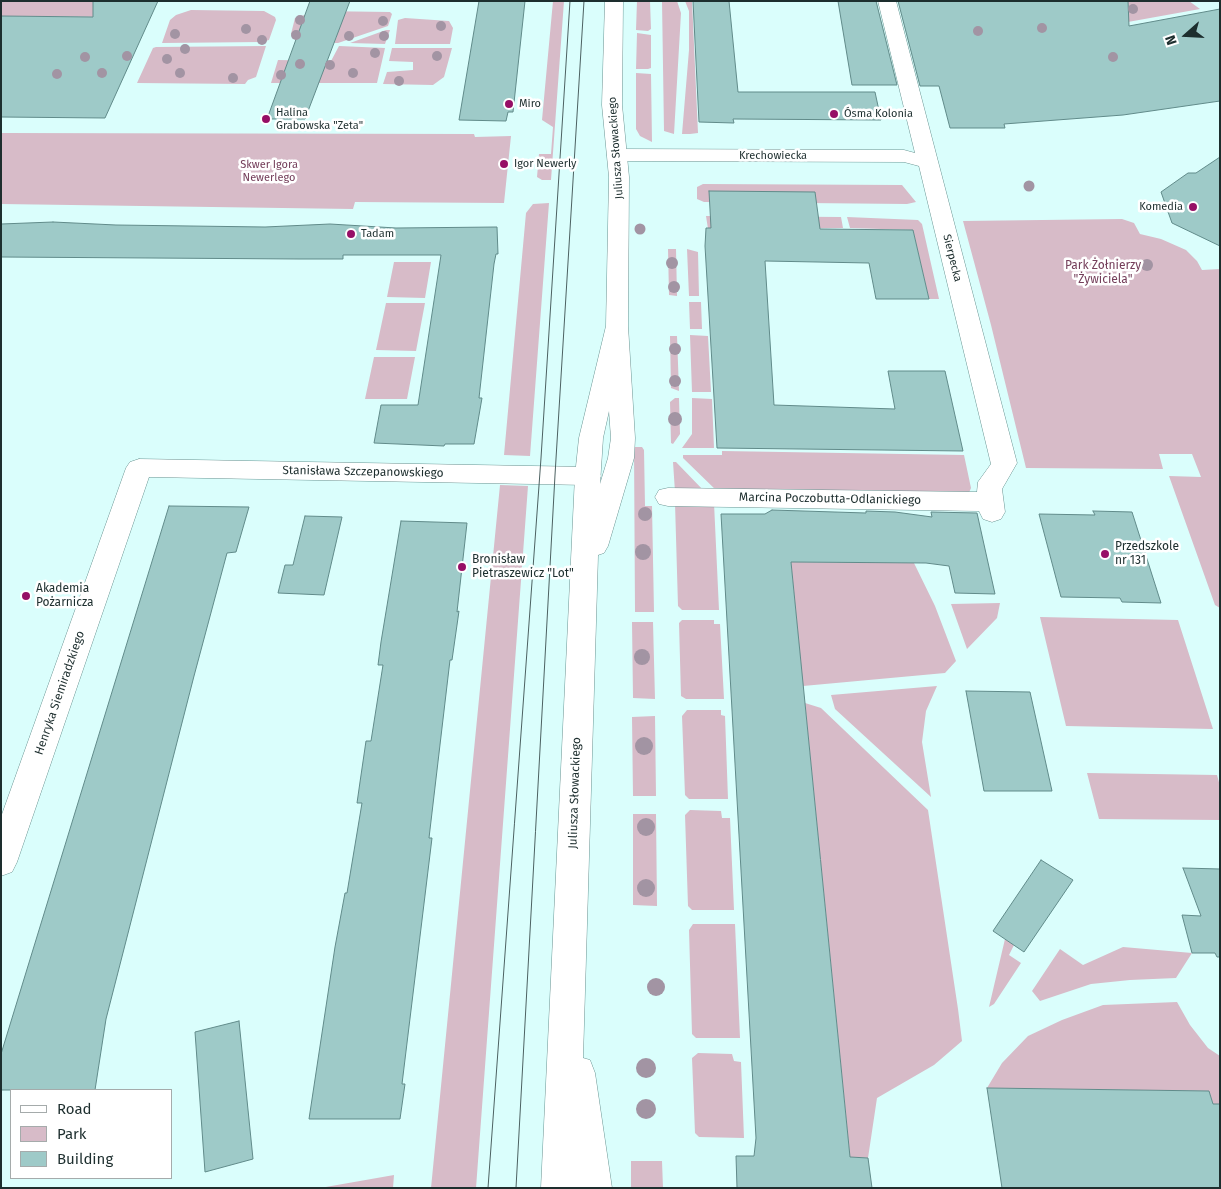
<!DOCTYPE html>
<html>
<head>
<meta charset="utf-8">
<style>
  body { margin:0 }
  #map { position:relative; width:1221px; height:1189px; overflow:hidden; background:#dafefc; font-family:"Fira Sans",sans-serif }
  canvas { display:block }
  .frame { position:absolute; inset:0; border:2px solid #1d2e2e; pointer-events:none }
  .legend { position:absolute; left:10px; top:1089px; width:162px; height:90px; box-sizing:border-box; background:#fff; border:1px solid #a5abab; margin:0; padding:6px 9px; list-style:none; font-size:15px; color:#1d2e2e }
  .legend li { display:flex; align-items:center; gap:10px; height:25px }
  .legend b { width:25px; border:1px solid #a5abab }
  .north { position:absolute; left:1161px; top:10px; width:50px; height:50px; -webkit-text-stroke:4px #fff; paint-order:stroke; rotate:251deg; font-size:14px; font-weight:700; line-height:20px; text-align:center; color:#1d2e2e }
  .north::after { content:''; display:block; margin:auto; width:18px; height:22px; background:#1d2e2e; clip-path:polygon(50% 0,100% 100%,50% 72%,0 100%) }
</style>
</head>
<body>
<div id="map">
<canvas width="1221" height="1189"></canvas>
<div class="frame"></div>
<ul class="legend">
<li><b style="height:6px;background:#fff"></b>Road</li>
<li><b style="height:14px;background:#d7bbc8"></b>Park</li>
<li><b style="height:14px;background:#9ecac8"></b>Building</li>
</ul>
<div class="north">N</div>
</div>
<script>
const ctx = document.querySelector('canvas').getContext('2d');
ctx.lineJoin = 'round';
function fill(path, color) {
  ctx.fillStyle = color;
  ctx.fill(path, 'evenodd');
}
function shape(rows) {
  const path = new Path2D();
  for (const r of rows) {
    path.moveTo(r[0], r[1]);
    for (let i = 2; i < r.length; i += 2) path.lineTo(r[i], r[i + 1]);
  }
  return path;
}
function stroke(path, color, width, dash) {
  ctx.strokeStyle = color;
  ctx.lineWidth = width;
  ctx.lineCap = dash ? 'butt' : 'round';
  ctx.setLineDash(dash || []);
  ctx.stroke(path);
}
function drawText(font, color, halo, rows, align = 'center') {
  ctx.font = font + ' "Fira Sans",sans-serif';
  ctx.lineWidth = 5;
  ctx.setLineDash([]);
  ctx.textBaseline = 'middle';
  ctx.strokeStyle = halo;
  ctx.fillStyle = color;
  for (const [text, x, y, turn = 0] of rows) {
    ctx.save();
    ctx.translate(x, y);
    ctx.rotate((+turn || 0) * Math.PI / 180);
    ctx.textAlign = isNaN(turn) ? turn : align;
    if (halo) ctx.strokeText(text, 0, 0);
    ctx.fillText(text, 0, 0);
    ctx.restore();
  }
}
const green = shape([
  [1,1,118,1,110,17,3,16,1,19],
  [553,1,564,1,551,180,542,180,537,177,539,154,551,154,553,127,542,120],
  [637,1,650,1,651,29,648,31,636,30],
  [662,1,677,1,681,13,674,134,664,131],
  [685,1,692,1,698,133,690,134,682,134,689,50,689,11],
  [1087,1,1189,1,1200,9,1089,29],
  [191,10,264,11,275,17,276,20,269,40,262,42,162,43,170,20,176,15],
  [317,11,390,12,392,14,388,26,338,43,334,43,337,36,291,34,295,18],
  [405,18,449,21,453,28,450,44,395,44,398,20],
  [386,30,390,30,385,44,350,43],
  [637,33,651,35,651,68,648,69,636,69],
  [266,46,256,77,248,80,245,84,137,83,153,48,156,47],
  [339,46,385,48,377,83,271,83,278,60,331,61],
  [392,48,452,48,444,77,433,85,383,84,387,72,413,70,413,62,389,61],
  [636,73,651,74,652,142,640,136,636,129],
  [1,133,474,134,475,137,511,136,504,203,355,202,353,209,1,204],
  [703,184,902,185,916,202,907,204,704,202,697,199,697,187],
  [549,203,530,456,504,455,526,213,533,204],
  [706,216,841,217,843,228,708,229],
  [847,217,918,220,922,224,939,299,929,299,913,230,850,228],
  [1122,219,1134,223,1140,234,1161,239,1186,250,1197,261,1202,270,1220,269,1220,608,1215,605,1169,476,1201,477,1192,454,1159,454,1163,469,1026,468,991,325,963,221],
  [668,249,676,249,677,296,669,295],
  [687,249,698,252,699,296,689,296],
  [394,262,431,262,425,298,387,297],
  [689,302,701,302,702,329,690,329],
  [386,303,425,303,416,351,376,350],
  [690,335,708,336,711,392,692,392],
  [670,336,677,336,679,391,671,388],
  [374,357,415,357,407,399,365,399],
  [675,398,679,398,680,434,673,444,671,443,670,402],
  [692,398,712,399,714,448,682,448,692,434],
  [634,447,642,447,644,450,645,506,652,506,654,612,635,612],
  [722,451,964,455,971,488,968,495,718,492,683,458,683,455,722,455],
  [673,462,676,462,706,493,675,492],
  [500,485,528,486,476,1188,431,1188],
  [675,503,714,503,719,610,682,610,678,606],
  [791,562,914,563,935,606,956,661,945,673,803,686],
  [1000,603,997,618,967,649,951,604],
  [1040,617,1178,620,1213,729,1066,726],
  [682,620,714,620,714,624,720,624,724,699,686,699,681,696,679,623],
  [632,622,653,622,655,699,633,698],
  [937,686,926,711,922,742,931,797,835,709,831,695],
  [805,703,821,708,928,810,958,1009,962,1041,934,1065,877,1098,868,1158,850,1157],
  [687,710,721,710,721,715,725,716,728,799,689,799,685,795,682,716],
  [655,716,656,796,633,796,632,717],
  [1087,773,1217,775,1220,786,1220,820,1099,819],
  [690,810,721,811,722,818,730,818,734,910,692,910,688,906,685,815],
  [633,814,656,814,657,906,633,905],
  [693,924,735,924,740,1038,696,1038,692,1034,689,930],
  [1005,939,1014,945,1009,955,1021,963,994,1004,989,1007],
  [1123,947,1192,953,1176,978,1130,980,1091,984,1040,1001,1032,991,1060,949,1083,965],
  [1177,1002,1190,1025,1208,1048,1220,1056,1220,1104,1213,1104,1209,1091,987,1088,1002,1063,1028,1036,1062,1020,1103,1005],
  [698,1053,732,1054,734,1061,741,1062,744,1138,699,1137,695,1133,692,1058],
  [631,1161,662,1161,663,1188,631,1188],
  [394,1175,393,1188,320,1188]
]);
const building = shape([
  [93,1,158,1,105,118,1,117,1,16,93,17,93,1],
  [310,1,350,1,305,119,267,119,310,1],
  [479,1,525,1,513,112,508,112,506,121,459,120,479,1],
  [693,1,729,1,738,92,875,92,881,120,733,119,734,123,699,122,693,1],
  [838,1,876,1,897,85,852,85,838,1],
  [898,1,1128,1,1129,26,1220,9,1220,101,1123,115,1004,124,1005,128,950,128,939,86,920,86,898,1],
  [1220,157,1220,246,1172,223,1161,192,1188,173,1196,173,1220,157],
  [709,191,815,192,820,229,913,230,929,299,876,299,869,263,765,261,774,405,895,409,888,371,945,371,963,451,717,448,705,246,706,228,711,228,709,191],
  [53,222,116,225,265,227,330,224,396,228,497,227,498,254,496,254,494,264,479,398,482,398,474,444,445,444,444,446,374,443,381,405,418,405,441,255,343,255,343,259,299,259,1,257,1,224,53,222],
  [169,506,249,507,236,552,227,553,194,676,106,1019,95,1090,1,1090,1,1054,169,506],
  [772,510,866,513,866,511,895,512,932,517,931,512,977,513,995,594,955,593,949,566,926,563,791,562,850,1157,868,1158,872,1188,737,1188,736,1156,754,1156,756,1138,721,514,765,514,772,510],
  [1093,511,1132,512,1161,603,1122,602,1120,598,1061,597,1039,514,1095,515,1093,511],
  [305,516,342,517,324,595,278,593,285,565,293,565,305,516],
  [401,521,467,523,457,612,459,611,452,660,450,660,429,838,432,838,402,1084,405,1084,400,1119,309,1119,335,947,345,893,347,893,362,803,357,803,360,782,366,741,371,741,383,665,378,665,381,642,401,521],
  [966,691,1030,692,1052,791,984,791,966,691],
  [1041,860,1073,880,1024,952,993,931,1041,860],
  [1183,868,1220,869,1220,957,1217,957,1215,953,1192,953,1182,915,1201,916,1183,868],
  [239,1021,253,1159,205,1172,195,1032,239,1021],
  [987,1088,1209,1091,1213,1104,1220,1104,1220,1188,1002,1188,987,1088]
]);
const street = shape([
  [878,1,896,1,1017,463,1002,489,1005,512,1001,519,992,522,983,519,979,511,668,506,659,504,655,497,659,490,668,488,977,492,978,482,991,464,919,166,904,162,617,161,610,159,607,155,610,151,617,149,904,150,915,153,878,1],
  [139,459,588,467,597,470,601,476,597,482,588,485,149,477,17,862,12,872,1,876,1,817,126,468,130,462,139,459]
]);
const secondary = shape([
  [605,1,623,1,622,105,629,177,628,326,635,438,634,458,608,546,604,553,598,555,583,1058,590,1060,595,1073,612,1188,541,1188,575,476,579,438,606,326,609,177,602,105,605,1],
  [609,411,611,438,608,458,600,484,603,438,609,411]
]);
const tram = shape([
  [488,1188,541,458,570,1],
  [516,1188,555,475,584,1]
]);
const trees = [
  [1133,9,5],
  [300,20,5],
  [383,21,5],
  [441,26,5],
  [1042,28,5],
  [246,29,5],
  [978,31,5],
  [175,34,5],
  [296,35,5],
  [349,36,5],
  [384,36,5],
  [262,40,5],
  [185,49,5],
  [375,53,5],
  [127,56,5],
  [437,56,5],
  [85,57,5],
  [1113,57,5],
  [167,59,5],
  [300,64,5],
  [330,65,5],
  [102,73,5],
  [180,73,5],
  [353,73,5],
  [57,74,5],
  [281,75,5],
  [233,78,5],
  [399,81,5],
  [1029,186,5.5],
  [640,229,5.5],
  [672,263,6],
  [1147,265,6],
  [674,287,6],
  [675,349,6],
  [675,381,6],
  [675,419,7],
  [645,514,7],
  [643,552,8],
  [642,657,8],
  [644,746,9],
  [646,827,9],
  [646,888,9],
  [656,987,9],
  [646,1068,10],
  [646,1109,10]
];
const markers = [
  [509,104,5,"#960f66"],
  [834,114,5,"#960f66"],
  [266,119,5,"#960f66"],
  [504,164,5,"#960f66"],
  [1193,207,5,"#960f66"],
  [351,234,5,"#960f66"],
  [1105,554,5,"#960f66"],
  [462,567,5,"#960f66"],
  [26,596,5,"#960f66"]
];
const farPoinames = [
  ["Miro",519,104],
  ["Halina",276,113],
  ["Grabowska \"Zeta\"",276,126],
  ["Ósma Kolonia",844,114],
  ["Igor Newerly",514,164],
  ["Komedia",1183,207,"right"],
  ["Tadam",361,234]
];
const farStreetnames = [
  ["Juliusza Słowackiego",616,148,-94],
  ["Krechowiecka",773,156],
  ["Sierpecka",952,258,76]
];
const farParknames = [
  ["Skwer Igora",269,165],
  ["Newerlego",269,178]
];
const parkNames = [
  ["Park Żołnierzy",1103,266],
  ["\"Żywiciela\"",1103,280]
];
const streetNames = [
  ["Stanisława Szczepanowskiego",363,472,1],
  ["Marcina Poczobutta-Odlanickiego",830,499,1],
  ["Henryka Siemiradzkiego",60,693,-71],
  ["Juliusza Słowackiego",575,793,-88]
];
const poiNames = [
  ["Przedszkole",1115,547],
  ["nr 131",1115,561],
  ["Bronisław",472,560],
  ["Pietraszewicz \"Lot\"",472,574],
  ["Akademia",36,589],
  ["Pożarnicza",36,603]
];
fill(green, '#d7bbc8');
fill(building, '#9ecac8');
stroke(building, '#618b8a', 1);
stroke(street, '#6b9593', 1);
stroke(secondary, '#6b9593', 1);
fill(street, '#fff');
fill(secondary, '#fff');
stroke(tram, '#4c6161', 1);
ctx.fillStyle = '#a294a3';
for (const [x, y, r] of trees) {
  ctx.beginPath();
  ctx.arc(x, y, r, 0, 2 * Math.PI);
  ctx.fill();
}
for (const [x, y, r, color] of markers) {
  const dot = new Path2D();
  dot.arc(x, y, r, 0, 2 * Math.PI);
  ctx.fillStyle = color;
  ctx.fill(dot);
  stroke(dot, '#fff', 2);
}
drawText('11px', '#1d2e2e', '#fff', farPoinames, 'left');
drawText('11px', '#1d2e2e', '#fff', farStreetnames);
drawText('11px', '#743e5a', '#fff', farParknames);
drawText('12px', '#743e5a', '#fff', parkNames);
drawText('12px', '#1d2e2e', '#fff', streetNames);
drawText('12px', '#1d2e2e', '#fff', poiNames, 'left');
</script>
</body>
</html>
